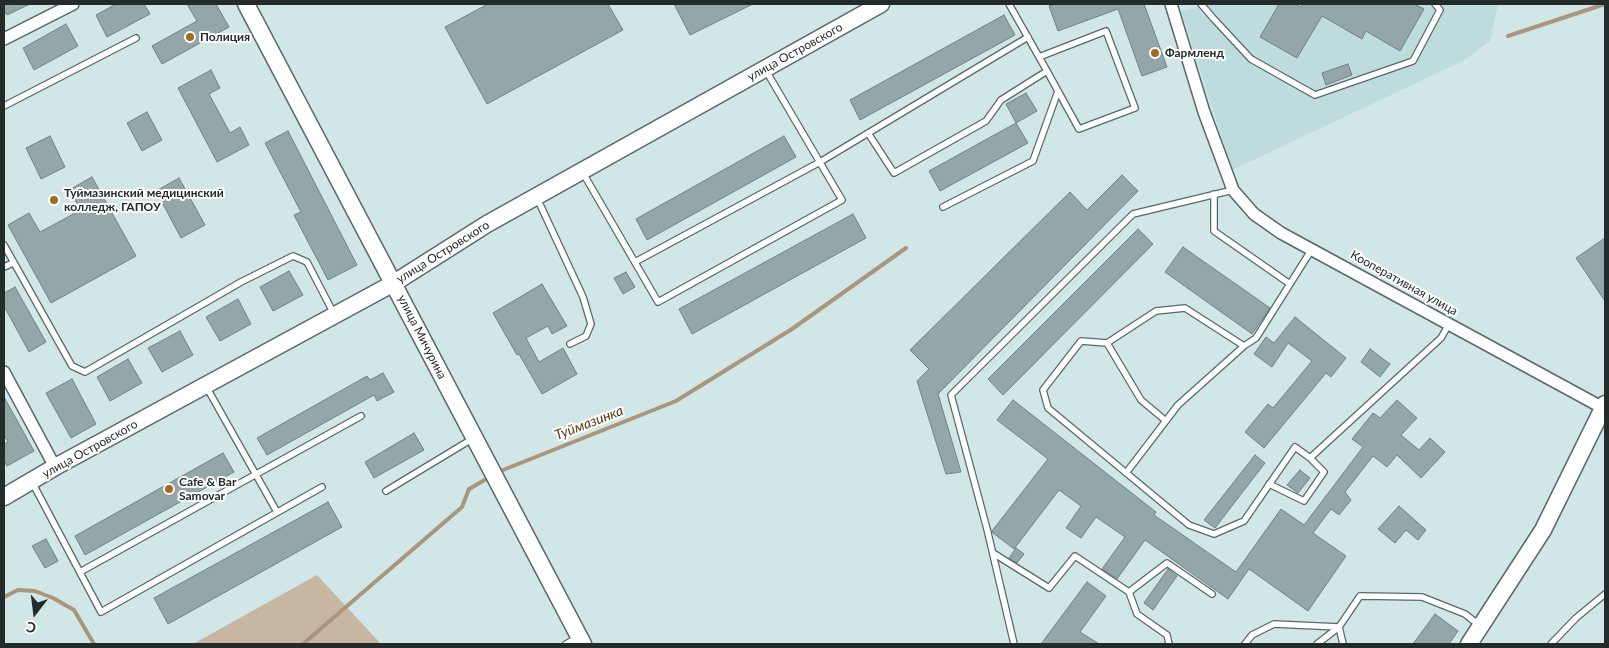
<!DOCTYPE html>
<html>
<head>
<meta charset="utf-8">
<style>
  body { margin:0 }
  #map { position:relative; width:1609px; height:648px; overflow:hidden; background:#d1e6e7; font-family:Lato,sans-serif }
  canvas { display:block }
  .frame { position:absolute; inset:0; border:5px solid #232b2b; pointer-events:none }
  .north { position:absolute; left:10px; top:588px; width:50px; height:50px; -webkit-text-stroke:4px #fff; paint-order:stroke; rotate:195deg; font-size:14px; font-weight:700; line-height:20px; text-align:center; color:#232b2b }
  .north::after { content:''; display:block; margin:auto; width:18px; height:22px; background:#232b2b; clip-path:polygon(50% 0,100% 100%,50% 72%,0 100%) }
</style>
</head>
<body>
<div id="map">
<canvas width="1609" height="648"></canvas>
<div class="frame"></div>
<div class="north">С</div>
</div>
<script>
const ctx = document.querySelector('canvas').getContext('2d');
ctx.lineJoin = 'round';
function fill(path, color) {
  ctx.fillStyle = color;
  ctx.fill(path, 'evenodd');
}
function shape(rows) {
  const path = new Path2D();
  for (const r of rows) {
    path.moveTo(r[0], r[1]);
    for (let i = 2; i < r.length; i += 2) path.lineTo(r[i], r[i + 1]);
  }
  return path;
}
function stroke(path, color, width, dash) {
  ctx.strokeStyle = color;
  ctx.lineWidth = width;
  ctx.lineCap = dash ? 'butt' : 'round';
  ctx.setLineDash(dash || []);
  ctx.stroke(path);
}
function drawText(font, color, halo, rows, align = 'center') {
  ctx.font = font + ' Lato,sans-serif';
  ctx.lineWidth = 4;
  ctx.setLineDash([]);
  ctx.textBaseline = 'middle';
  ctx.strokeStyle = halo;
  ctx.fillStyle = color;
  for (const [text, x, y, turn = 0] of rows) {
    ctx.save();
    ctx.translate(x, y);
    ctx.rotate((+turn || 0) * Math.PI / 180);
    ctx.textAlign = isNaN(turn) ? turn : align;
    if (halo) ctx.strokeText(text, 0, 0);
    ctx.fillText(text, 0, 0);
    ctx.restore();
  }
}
const built = shape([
  [1210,4,1498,4,1490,41,1463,61,1232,170,1181,11]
]);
const green = shape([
  [317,575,381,644,193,644]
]);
const stream = shape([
  [1508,36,1605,4],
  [498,472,676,401,792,329,906,248],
  [4,597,18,590,35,591,53,598,74,610,94,644],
  [303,644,462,507,469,489,490,477]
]);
const building = shape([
  [4,4,30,4,7,15,4,10,4,4],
  [116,4,144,4,150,14,107,37,96,15,116,4],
  [187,4,216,4,229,27,162,64,152,46,197,21,187,4],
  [488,4,608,4,623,30,487,104,445,27,488,4],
  [674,4,753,4,690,35,674,4],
  [1056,4,1144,4,1167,67,1142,76,1118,9,1058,31,1049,6,1056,4],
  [1279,4,1294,4,1301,7,1303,4,1414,4,1424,9,1400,51,1366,31,1362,39,1322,16,1297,58,1260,37,1279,4],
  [1004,15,1015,35,860,120,850,100,1004,15],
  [66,24,78,46,34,70,23,48,66,24],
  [1348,64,1352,75,1326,85,1322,73,1348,64],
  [211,70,220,88,209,94,230,133,240,127,249,145,217,162,178,88,211,70],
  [1026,93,1037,111,1016,123,1006,104,1026,93],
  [147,112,162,140,142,151,127,123,147,112],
  [1016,123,1028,143,940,191,929,171,1016,123],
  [288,131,357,265,328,280,294,215,301,212,265,143,288,131],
  [50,136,65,167,41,179,26,148,50,136],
  [784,136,796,157,647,240,636,219,784,136],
  [1122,175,1138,191,938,394,961,472,946,474,917,381,929,369,910,350,1070,192,1087,210,1122,175],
  [92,177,136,256,51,303,8,225,29,213,40,232,81,210,69,190,92,177],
  [179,178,205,225,181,238,156,191,179,178],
  [853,214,866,238,692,334,679,309,853,214],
  [1138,229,1153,244,1003,395,988,379,1138,229],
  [1605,238,1605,301,1576,258,1605,238],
  [1183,247,1270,308,1252,334,1165,272,1183,247],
  [289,271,303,295,273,311,260,287,289,271],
  [626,272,635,287,623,294,614,278,626,272],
  [542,284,567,326,552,334,548,326,526,338,539,362,563,348,577,374,542,394,519,354,517,355,493,313,542,284],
  [15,287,46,342,29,352,4,306,4,293,15,287],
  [238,299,251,324,220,341,206,317,238,299],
  [1295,317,1346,358,1331,377,1326,373,1264,448,1245,432,1268,404,1273,408,1312,361,1288,343,1272,367,1254,354,1266,337,1274,343,1295,317],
  [180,331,193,355,162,372,148,348,180,331],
  [1370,349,1390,364,1380,377,1361,362,1370,349],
  [128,359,142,383,110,401,97,377,128,359],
  [383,373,394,392,377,401,374,395,267,455,257,438,367,376,370,380,383,373],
  [72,379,96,424,71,438,46,393,72,379],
  [4,397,34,451,7,466,4,461,4,444,8,442,4,435,4,397],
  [1013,400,1156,512,1154,515,1236,572,1281,509,1304,525,1363,447,1352,439,1373,413,1380,418,1397,400,1417,418,1401,435,1419,450,1430,438,1445,452,1421,478,1397,455,1387,467,1373,456,1345,492,1351,500,1339,515,1331,509,1313,533,1346,556,1308,611,1249,569,1228,599,1145,540,1117,579,1102,569,1125,537,1096,517,1081,538,1066,528,1081,506,1059,490,1014,549,993,533,992,531,1048,459,997,420,1013,400],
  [414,433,424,450,374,478,365,462,414,433],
  [223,453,234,472,85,555,75,536,223,453],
  [1255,455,1265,463,1215,528,1204,520,1255,455],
  [1300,470,1310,478,1298,493,1287,485,1300,470],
  [328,502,342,527,168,624,154,598,328,502],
  [1399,506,1426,530,1418,540,1406,530,1395,543,1378,529,1399,506],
  [46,539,58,561,45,568,32,546,46,539],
  [1016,548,1024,554,1017,563,1009,558,1016,548],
  [1168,569,1177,576,1153,610,1144,603,1168,569],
  [1087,582,1106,596,1080,632,1099,644,1041,644,1087,582],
  [1435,614,1458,631,1449,644,1413,644,1435,614]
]);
const lane = shape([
  [1009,4,1047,71,1058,91,1079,129,1135,108,1106,31,1039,57],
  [1201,4,1213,18,1251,59,1315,95,1413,61,1440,10,1435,4],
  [4,106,136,38],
  [868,133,894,173,986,121,1001,100,1047,71],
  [583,173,658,302,842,200,765,69],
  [1214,194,1214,231,1290,284],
  [537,198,583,297,591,324,586,336,570,344],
  [943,207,1033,161,1058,91],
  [4,245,72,366,85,372,241,282,293,256,307,262,334,314],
  [1312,249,1256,338,1244,346,1185,308,1156,311,1107,343,1081,341,1043,390,1048,408,1189,525,1214,534,1244,521,1295,447,1310,458,1441,338,1449,324],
  [635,262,820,162,1028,37],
  [4,267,13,263],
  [1107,343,1141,400,1166,421],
  [207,388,277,512],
  [1126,473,1178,405,1244,346],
  [32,482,101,612,322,487],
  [1269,484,1304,501,1324,472,1310,458],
  [386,491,472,439],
  [993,553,1049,588,1075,556,1129,592,1137,614,1167,635,1169,644],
  [80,572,361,416],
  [1129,592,1167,563,1212,594],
  [1339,627,1343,644],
  [566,644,577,638],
  [1014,644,987,529,951,395,1133,214,1233,190],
  [1245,644,1252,635,1274,624,1339,627],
  [1317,644,1339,627,1360,596,1422,597,1465,614,1479,625],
  [1551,644,1576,618,1605,594]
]);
const street = shape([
  [1171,4,1204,112,1233,190,1254,214,1281,233,1605,409],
  [4,39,73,4],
  [4,372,55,467]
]);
const secondary = shape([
  [246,4,583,644],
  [4,497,55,467,394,283,487,224,881,4],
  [1469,644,1543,530,1605,404]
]);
const markers = [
  [190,37,5,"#a06c23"],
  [1155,53,5,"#a06c23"],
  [54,200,5,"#a06c23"],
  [169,489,5,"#a06c23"]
];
const poiNames = [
  ["Полиция",200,37],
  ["Фармленд",1165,53],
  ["Туймазинский медицинский",64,193],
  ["колледж, ГАПОУ",64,207],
  ["Cafe & Bar",179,482],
  ["Samovar",179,496]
];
const streetNames = [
  ["улица Островского",795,52,-29],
  ["улица Островского",443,252,-32],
  ["Кооперативная улица",1404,283,29],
  ["улица Мичурина",422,337,63],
  ["улица Островского",90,449,-29]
];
const waterNames = [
  ["Туймазинка",589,423,-21]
];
fill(built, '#bedcde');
fill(green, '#c7b6a2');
stroke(stream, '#ab967d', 4);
fill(building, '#93a6a8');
stroke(building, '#708385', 1);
stroke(lane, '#57696b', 8);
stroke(street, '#57696b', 14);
stroke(secondary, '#57696b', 19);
stroke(lane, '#fff', 5.5);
stroke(street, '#fff', 11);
stroke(secondary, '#fff', 16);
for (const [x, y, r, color] of markers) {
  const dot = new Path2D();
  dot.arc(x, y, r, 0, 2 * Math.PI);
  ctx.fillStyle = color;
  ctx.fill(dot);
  stroke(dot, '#fff', 2);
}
drawText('bold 12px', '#232b2b', '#fff', poiNames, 'left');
drawText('12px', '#232b2b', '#fff', streetNames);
drawText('italic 14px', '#5a3b0d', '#fff', waterNames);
</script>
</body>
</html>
